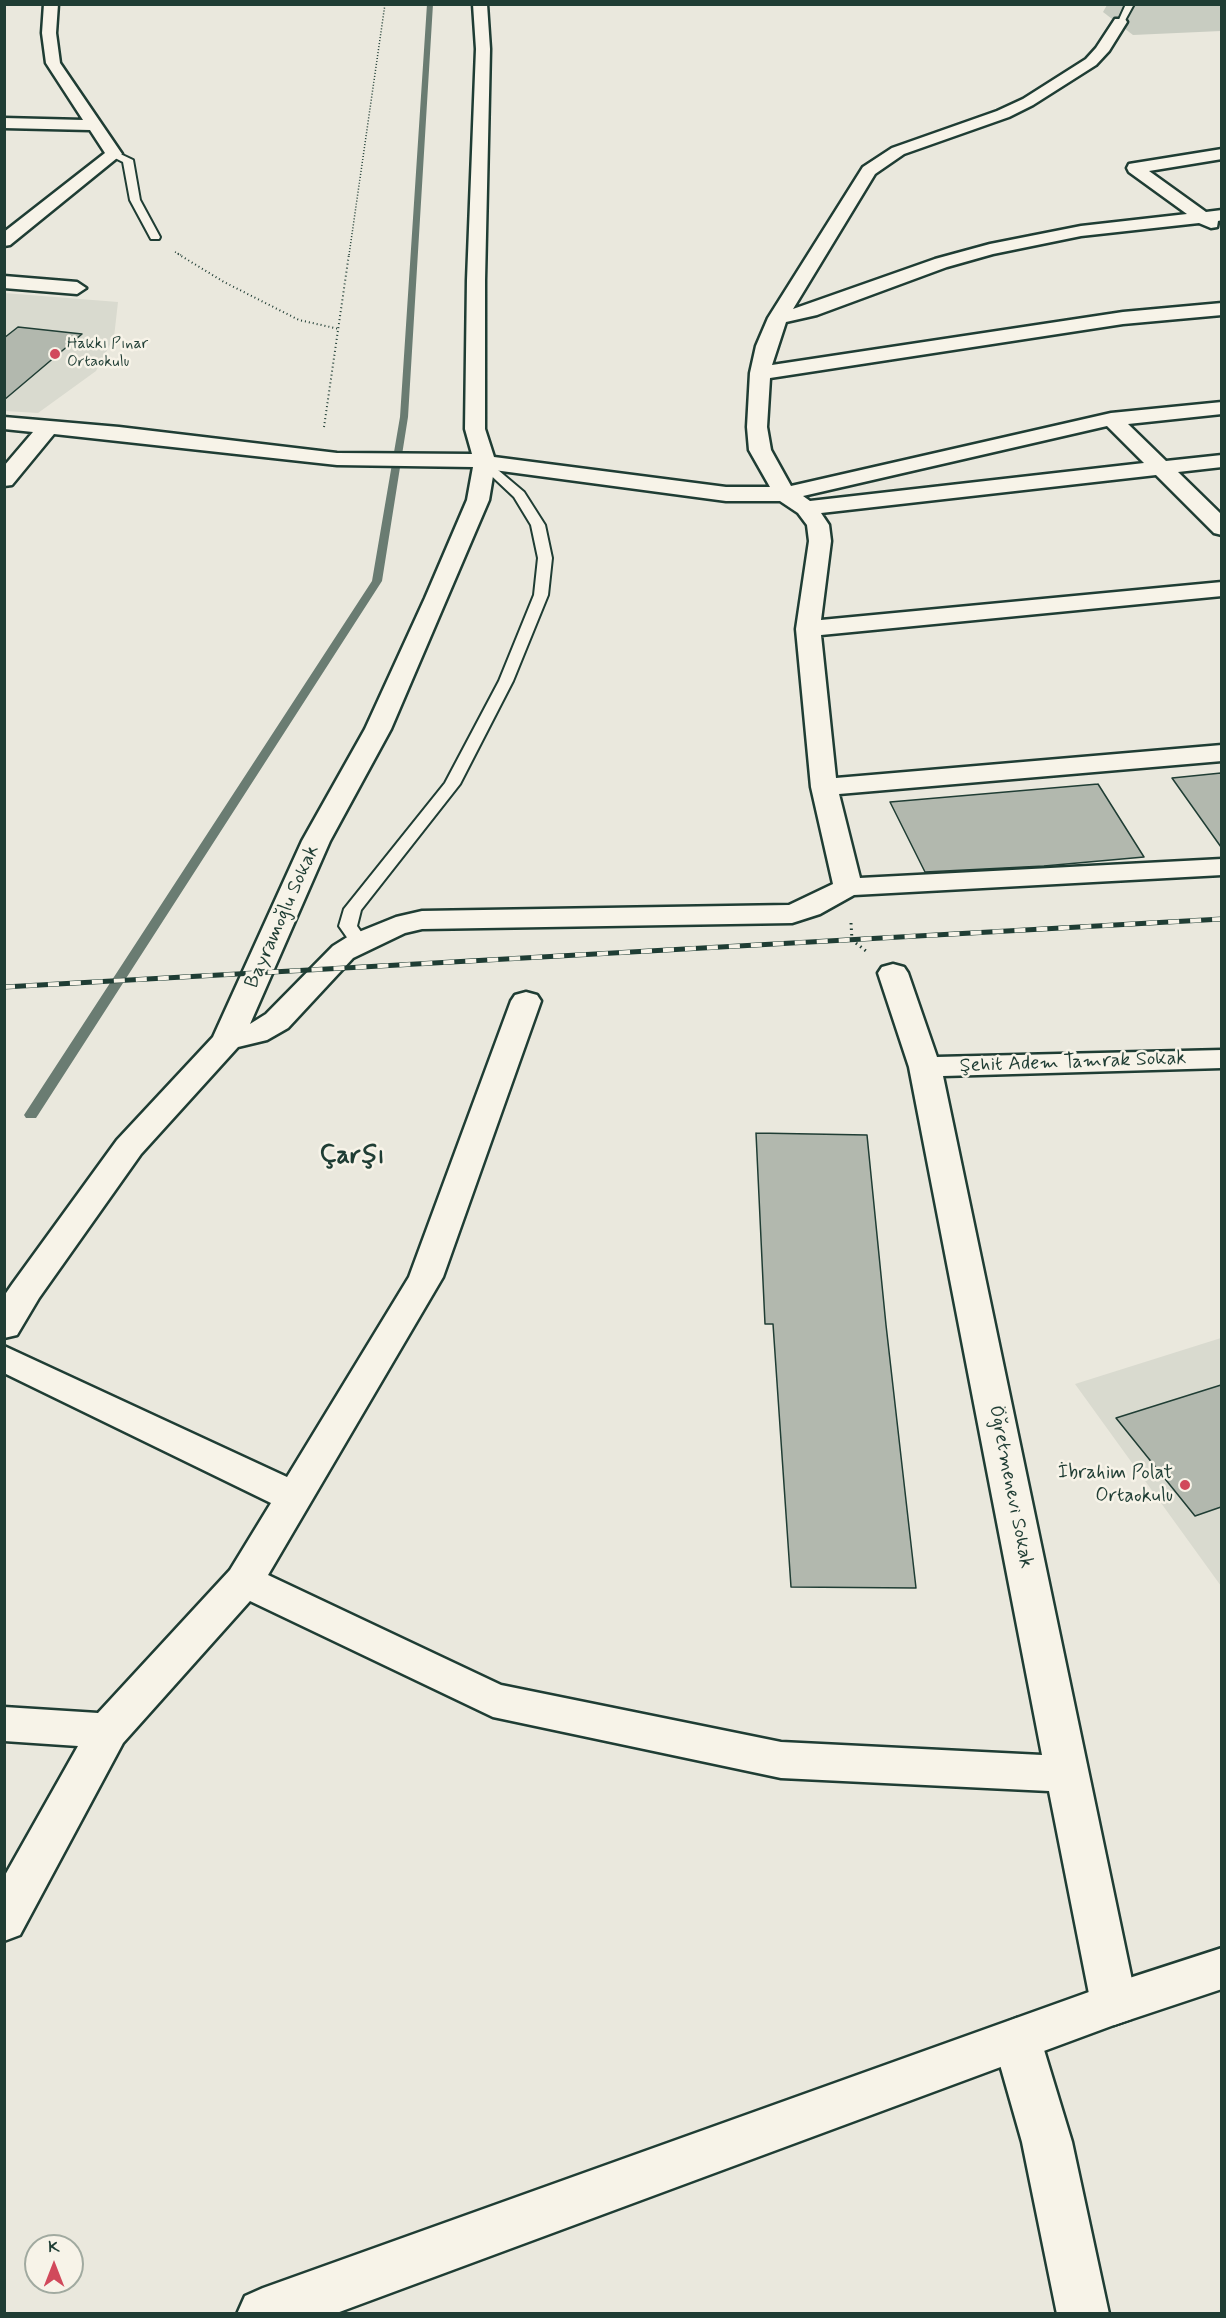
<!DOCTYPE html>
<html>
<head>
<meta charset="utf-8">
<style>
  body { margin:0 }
  #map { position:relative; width:1226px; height:2318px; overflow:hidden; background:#eae8dd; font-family:Mynerve,sans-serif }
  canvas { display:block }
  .frame { position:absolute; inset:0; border:6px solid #1f3d34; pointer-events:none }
  .north { position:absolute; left:24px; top:2234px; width:60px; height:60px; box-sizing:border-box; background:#f7f3e8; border:2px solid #a1aaa0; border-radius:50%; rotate:0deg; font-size:16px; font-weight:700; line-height:24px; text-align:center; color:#1f3d34 }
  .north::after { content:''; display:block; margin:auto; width:21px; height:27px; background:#d1495b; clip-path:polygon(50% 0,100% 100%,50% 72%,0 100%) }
</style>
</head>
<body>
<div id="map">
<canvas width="1226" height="2318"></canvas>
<div class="frame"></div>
<div class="north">K</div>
</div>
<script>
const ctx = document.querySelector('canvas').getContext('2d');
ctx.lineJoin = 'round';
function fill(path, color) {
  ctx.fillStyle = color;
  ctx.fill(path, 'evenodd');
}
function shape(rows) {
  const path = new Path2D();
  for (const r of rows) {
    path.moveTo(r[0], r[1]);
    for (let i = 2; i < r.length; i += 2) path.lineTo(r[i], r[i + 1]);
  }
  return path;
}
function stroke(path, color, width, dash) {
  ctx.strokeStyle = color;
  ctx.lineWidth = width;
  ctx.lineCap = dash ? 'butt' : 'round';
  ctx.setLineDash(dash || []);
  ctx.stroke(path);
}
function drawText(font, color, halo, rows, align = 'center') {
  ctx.font = font + ' Mynerve,sans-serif';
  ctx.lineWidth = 5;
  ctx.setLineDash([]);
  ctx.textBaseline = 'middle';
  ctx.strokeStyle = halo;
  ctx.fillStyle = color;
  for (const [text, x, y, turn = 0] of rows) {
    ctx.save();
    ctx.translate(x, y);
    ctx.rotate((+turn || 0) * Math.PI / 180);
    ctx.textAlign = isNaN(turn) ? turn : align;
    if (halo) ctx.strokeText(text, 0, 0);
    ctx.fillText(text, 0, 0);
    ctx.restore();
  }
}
const built = shape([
  [4,293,118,302,114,337,96,371,38,413,5,411],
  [1221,1338,1221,1586,1075,1384]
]);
const green = shape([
  [1107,5,1221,5,1221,31,1133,35,1103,12]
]);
const stream = shape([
  [427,4,433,4,408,417,382,581,38,1115,36,1118,26,1118,24,1115,372,581,400,417,427,4]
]);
const building = shape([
  [18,327,82,334,4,400,4,338,18,327],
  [1221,773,1221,847,1172,778,1221,773],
  [1098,784,1144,857,1044,866,925,872,890,802,1098,784],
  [756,1133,867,1135,886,1325,916,1588,791,1587,773,1324,765,1324,756,1133],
  [1221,1385,1221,1507,1195,1516,1116,1418,1221,1385]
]);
const pathFar2 = shape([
  [175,252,181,255],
  [349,255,385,4]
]);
const pathFar1 = shape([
  [178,254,224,282,299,320,339,329],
  [324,427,349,254]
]);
const path = shape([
  [851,923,852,940,866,951]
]);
const lane = shape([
  [1126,4,1134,4,1123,24,1117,24,1126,4],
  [114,151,133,160,140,200,160,237,159,239,151,239,130,200,123,162,111,156,109,154,114,151],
  [485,459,524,492,545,525,552,558,548,595,513,681,460,784,361,910,357,926,368,942,365,946,353,946,339,926,344,909,445,783,499,681,534,595,538,558,531,525,514,497,481,466,479,463,485,459]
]);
const street = shape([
  [44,4,58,4,56,33,60,63,122,154,10,245,4,246,4,232,105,153,90,130,4,128,4,118,83,120,46,63,42,33,44,4],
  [473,4,487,4,490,49,485,280,485,429,494,457,726,487,770,487,749,450,747,427,750,373,756,346,768,318,863,167,892,148,997,111,1023,99,1086,59,1096,48,1115,19,1125,19,1127,22,1109,51,1096,65,1033,105,1009,117,904,154,875,174,793,309,935,259,990,244,1081,226,1187,214,1129,172,1127,168,1129,164,1135,163,1222,149,1222,159,1149,171,1206,212,1222,210,1222,220,1218,221,1217,227,1211,228,1199,223,1081,236,993,254,947,267,817,315,786,322,772,365,1123,312,1222,303,1222,315,1123,324,770,378,767,427,771,450,791,486,1111,413,1222,402,1222,414,1128,424,1166,461,1222,455,1222,467,1178,472,1222,515,1222,535,1214,533,1156,475,821,513,829,525,831,541,821,620,1222,582,1222,596,821,635,836,778,1222,745,1222,761,839,794,860,878,1222,859,1222,875,854,895,820,914,792,923,422,929,405,933,353,958,288,1028,267,1040,238,1047,141,1154,39,1298,17,1335,4,1338,4,1296,13,1283,117,1140,213,1037,302,841,365,729,425,598,467,500,473,467,337,465,54,434,12,485,4,486,4,466,33,432,4,429,4,417,119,427,337,453,472,454,465,429,467,280,476,49,473,4],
  [1107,426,1144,463,810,501,803,496,1107,426],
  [494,470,726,501,780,501,798,513,807,525,809,541,796,629,811,787,833,884,789,905,422,911,396,917,349,936,333,946,266,1014,250,1024,330,841,391,729,489,500,494,470],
  [4,276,77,282,86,288,77,294,4,288,4,276],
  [893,964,904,967,908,973,937,1057,1222,1050,1222,1068,943,1076,1137,2004,1131,2019,1114,2025,1097,2019,1091,2004,1049,1791,781,1778,493,1717,250,1601,123,1743,20,1935,4,1941,4,1877,78,1746,4,1741,4,1707,98,1713,230,1570,271,1503,4,1373,4,1346,287,1477,409,1277,511,1001,515,995,526,992,537,995,541,1001,443,1277,268,1575,501,1685,781,1742,1042,1755,909,1067,878,973,882,967,893,964],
  [1017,2018,1034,2025,1041,2040,1072,2142,1109,2314,1057,2314,1022,2142,993,2040,1000,2025,1017,2018]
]);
const secondary = shape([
  [1222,1948,1222,1989,1114,2025,334,2314,237,2314,245,2296,263,2288,1114,1983,1222,1948]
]);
const rail = shape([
  [4,987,1222,919]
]);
const markers = [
  [55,354,6,"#d1495b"],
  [1185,1485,6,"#d1495b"]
];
const farPoinames = [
  ["Hakkı Pınar",67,345],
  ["Ortaokulu",67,363]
];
const streetNames = [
  ["Bayramoğlu Sokak",283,917,-66],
  ["Şehit Adem Tamrak Sokak",1073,1063,-2],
  ["Öğretmenevi Sokak",1010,1487,79]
];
const poiNames = [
  ["İbrahim Polat",1173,1474],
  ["Ortaokulu",1173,1497]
];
const districtNames = [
  ["Çarşı",352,1158]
];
fill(built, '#d9dacf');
fill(green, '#c8ccc1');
fill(stream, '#6a7c72');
fill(building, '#b2b8ae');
stroke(building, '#1f3d34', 1.5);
stroke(lane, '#1f3d34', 4);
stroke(street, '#1f3d34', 5);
stroke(secondary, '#1f3d34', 5);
stroke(pathFar2, '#1f3d34', 1.5, [1, 2]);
stroke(pathFar1, '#1f3d34', 2, [1, 3]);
stroke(path, '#1f3d34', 3, [1.5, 4]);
fill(lane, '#f7f3e8');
fill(street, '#f7f3e8');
fill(secondary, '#f7f3e8');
stroke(rail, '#1f3d34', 5);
stroke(rail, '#f7f3e8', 4, [11]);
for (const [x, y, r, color] of markers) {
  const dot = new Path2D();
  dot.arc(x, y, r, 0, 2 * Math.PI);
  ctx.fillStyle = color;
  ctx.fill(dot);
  stroke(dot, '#f7f3e8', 2);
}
drawText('16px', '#1f3d34', '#f7f3e8', farPoinames, 'left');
drawText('20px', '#1f3d34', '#f7f3e8', streetNames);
drawText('20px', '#1f3d34', '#f7f3e8', poiNames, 'right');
drawText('bold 26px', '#1f3d34', '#f7f3e8', districtNames);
</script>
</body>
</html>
